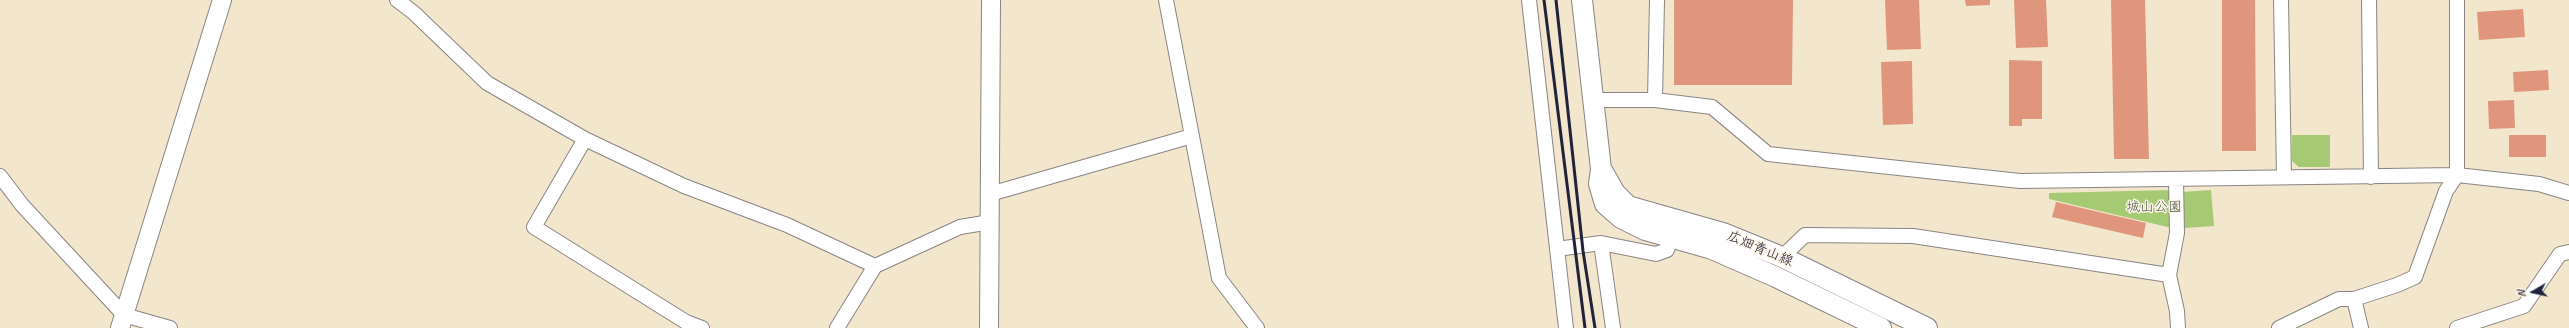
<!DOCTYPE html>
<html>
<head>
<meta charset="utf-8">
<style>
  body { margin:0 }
  #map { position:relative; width:2569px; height:328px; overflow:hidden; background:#f2e7cc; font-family:Caveat,sans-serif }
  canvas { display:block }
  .north { position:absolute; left:2513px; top:272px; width:40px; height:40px; -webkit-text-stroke:3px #fcf5e5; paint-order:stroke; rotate:261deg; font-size:11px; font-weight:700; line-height:16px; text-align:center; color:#22223b }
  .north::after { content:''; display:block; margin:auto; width:14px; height:18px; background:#22223b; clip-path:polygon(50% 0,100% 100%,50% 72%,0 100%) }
</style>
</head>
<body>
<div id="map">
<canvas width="2569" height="328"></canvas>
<div class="north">N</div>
</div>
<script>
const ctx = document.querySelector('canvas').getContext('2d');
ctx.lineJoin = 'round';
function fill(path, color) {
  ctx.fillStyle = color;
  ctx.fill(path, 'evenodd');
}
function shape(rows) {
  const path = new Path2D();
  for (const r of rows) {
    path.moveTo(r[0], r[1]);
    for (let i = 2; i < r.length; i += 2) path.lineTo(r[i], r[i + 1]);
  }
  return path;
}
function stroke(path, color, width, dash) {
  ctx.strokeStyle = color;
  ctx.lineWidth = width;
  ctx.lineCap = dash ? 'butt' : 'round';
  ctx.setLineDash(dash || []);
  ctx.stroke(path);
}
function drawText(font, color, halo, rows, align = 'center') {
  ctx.font = font + ' Caveat,"Klee One",sans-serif';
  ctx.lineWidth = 3;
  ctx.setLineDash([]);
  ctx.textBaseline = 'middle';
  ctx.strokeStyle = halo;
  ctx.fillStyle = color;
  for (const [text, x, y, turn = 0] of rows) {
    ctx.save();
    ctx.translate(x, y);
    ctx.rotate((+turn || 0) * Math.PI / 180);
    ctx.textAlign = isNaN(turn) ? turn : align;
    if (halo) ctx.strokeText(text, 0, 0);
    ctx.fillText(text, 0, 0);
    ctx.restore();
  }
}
const green = shape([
  [2292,135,2330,135,2330,167,2299,167,2292,161],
  [2171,190,2172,228,2049,199,2049,193],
  [2211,190,2214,226,2185,228,2182,192]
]);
const building = shape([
  [1674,0,1793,0,1792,85,1674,85],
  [1885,0,1919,0,1921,49,1887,50],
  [1965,0,1990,0,1990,5,1966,6],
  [2014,0,2046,0,2048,47,2016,48],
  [2111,0,2145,0,2149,159,2114,159],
  [2222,0,2255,0,2256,151,2222,151],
  [2523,9,2525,37,2479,40,2477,12],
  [2009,60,2042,61,2042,119,2022,119,2022,126,2009,126],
  [1912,61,1913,124,1883,125,1881,62],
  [2548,70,2549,90,2514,92,2513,72],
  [2514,100,2515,128,2489,129,2488,101],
  [2509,135,2546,135,2546,157,2509,157],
  [2056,202,2146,223,2143,238,2052,217]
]);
const minor = shape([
  [397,0,414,13,487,83,585,139,684,186,787,225,875,266],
  [1166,0,1219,278,1257,328],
  [1529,0,1566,328],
  [2281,0,2284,177],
  [2369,0,2371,177],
  [1594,100,1655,100,1712,107,1768,154,2020,181,2457,175,2539,184,2569,193],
  [1655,100,1657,0],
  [585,139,534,227,686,322,702,328],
  [0,176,22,205,124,315,170,328],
  [2176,180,2177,233,2169,275,2177,311,2178,328],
  [990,194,1192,136],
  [1601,243,1613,328],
  [1557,249,1601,243,1656,254,1667,250,1671,238],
  [1782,257,1805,235,1913,236,2169,275],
  [2354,299,2397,285,2415,277,2446,191,2457,175,2457,0],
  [837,328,875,266,960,227,990,222],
  [2279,328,2339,299,2354,299,2361,328],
  [2457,328,2524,306,2560,254,2569,252]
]);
const tertiary = shape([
  [120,328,222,0],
  [989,328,991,0]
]);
const secondary = shape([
  [1582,0,1601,169,1599,184,1605,204,1621,218,1645,230,1712,249,1776,277,1881,328],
  [1603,172,1615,193,1628,206,1723,233,1782,257,1927,328]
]);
const rail = shape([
  [1544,0,1585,328],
  [1556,0,1583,251,1595,328]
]);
const parkNames = [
  ["城山公園",2154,207]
];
const streetNames = [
  ["広畑青山線",1760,249,23]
];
fill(green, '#a6ca73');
fill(building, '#e0967c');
stroke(minor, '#8a8484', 16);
stroke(tertiary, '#8a8484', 20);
stroke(secondary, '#8a8484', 22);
stroke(minor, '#fff', 14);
stroke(tertiary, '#fff', 18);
stroke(secondary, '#fff', 20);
stroke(rail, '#22223b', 3);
drawText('14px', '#4a544c', '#fcf5e5', parkNames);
drawText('14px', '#22223b', '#fcf5e5', streetNames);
</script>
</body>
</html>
